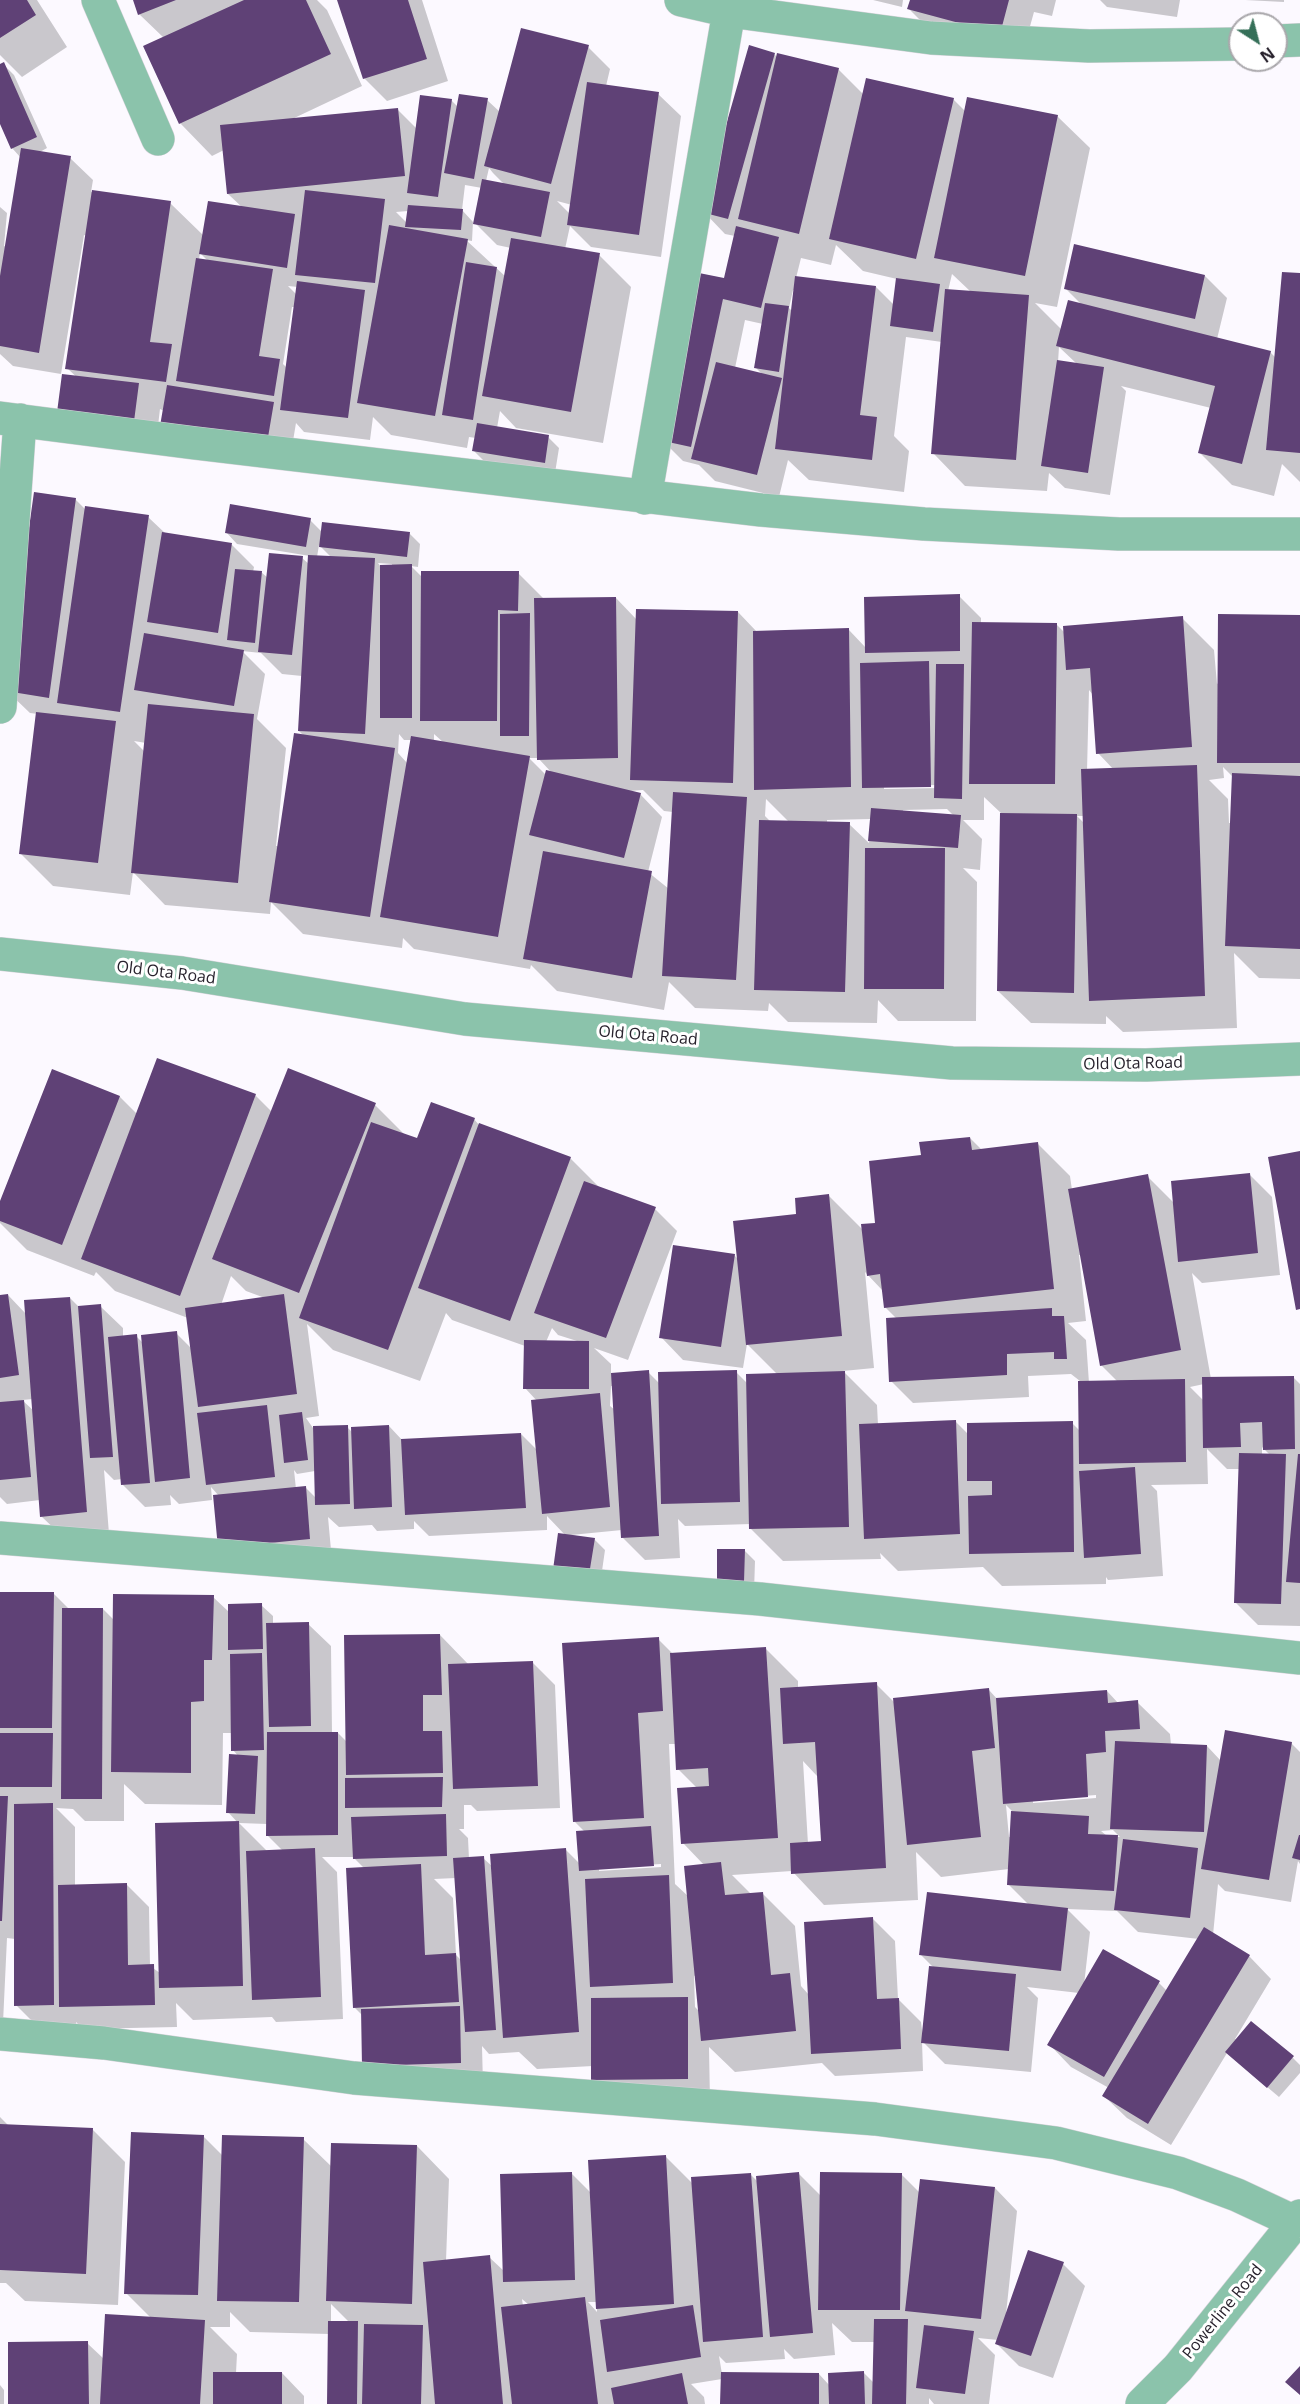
<!DOCTYPE html>
<html>
<head>
<meta charset="utf-8">
<style>
  body { margin:0 }
  #map { position:relative; width:1300px; height:2404px; overflow:hidden; background:#fcf9ff; font-family:"Open Sans",sans-serif }
  canvas { display:block }
  .north { position:absolute; left:1228px; top:12px; width:60px; height:60px; box-sizing:border-box; background:#fff; border:2px solid #a9a7ab; border-radius:50%; rotate:144deg; font-size:16px; font-weight:700; line-height:24px; text-align:center; color:#28222d }
  .north::after { content:''; display:block; margin:auto; width:21px; height:27px; background:#356f58; clip-path:polygon(50% 0,100% 100%,50% 72%,0 100%) }
</style>
</head>
<body>
<div id="map">
<canvas width="1300" height="2404"></canvas>
<div class="north">N</div>
</div>
<script>
const ctx = document.querySelector('canvas').getContext('2d');
ctx.lineJoin = 'round';
function fill(path, color) {
  ctx.fillStyle = color;
  ctx.fill(path, 'evenodd');
}
function shape(rows) {
  const path = new Path2D();
  for (const r of rows) {
    path.moveTo(r[0], r[1]);
    for (let i = 2; i < r.length; i += 2) path.lineTo(r[i], r[i + 1]);
  }
  return path;
}
function stroke(path, color, width, dash) {
  ctx.strokeStyle = color;
  ctx.lineWidth = width;
  ctx.lineCap = dash ? 'butt' : 'round';
  ctx.setLineDash(dash || []);
  ctx.stroke(path);
}
function drawText(font, color, halo, rows, align = 'center') {
  ctx.font = font + ' "Open Sans",sans-serif';
  ctx.lineWidth = 6;
  ctx.setLineDash([]);
  ctx.textBaseline = 'middle';
  ctx.strokeStyle = halo;
  ctx.fillStyle = color;
  for (const [text, x, y, turn = 0] of rows) {
    ctx.save();
    ctx.translate(x, y);
    ctx.rotate((+turn || 0) * Math.PI / 180);
    ctx.textAlign = isNaN(turn) ? turn : align;
    if (halo) ctx.strokeText(text, 0, 0);
    ctx.fillText(text, 0, 0);
    ctx.restore();
  }
}
const shadow = shape([
  [0,0,37,0,67,47,22,77,0,55],
  [134,0,317,0,327,10,362,86,290,120,397,109,417,129,451,100,458,107,487,100,500,112,588,47,610,69,606,86,658,94,681,116,661,257,591,247,570,226,565,249,599,255,631,287,603,443,516,428,500,411,497,428,548,437,559,448,555,473,485,462,474,451,476,438,469,437,467,448,391,435,373,417,370,440,304,432,296,423,288,471,160,409,155,451,67,368,87,236,84,235,61,374,13,366,0,354,0,207,7,213,4,246,6,247,21,158,12,148,0,121,0,65,3,64,14,75,47,148,38,153,70,158,93,180,91,192,170,203,204,236,243,208,228,194,224,150,212,156,180,123,164,38,139,14],
  [489,168,493,173,505,185,486,181],
  [465,185,482,188,475,223,497,245,511,248,506,277,466,240,472,241,473,222,462,210],
  [557,201,572,205,570,214],
  [408,211,407,223,396,212],
  [200,253,208,261,199,260],
  [288,286,298,287,297,295],
  [292,307,295,307,287,368,283,364],
  [339,0,422,0,448,81,387,101,364,78],
  [873,0,903,0,902,7],
  [911,0,1056,0,1052,16,1034,12,1022,55,931,31,909,9],
  [1100,0,1180,0,1177,17,1107,7],
  [1245,0,1284,0,1284,2],
  [774,54,778,58,838,69,864,95,953,99,966,112,1057,116,1090,148,1057,307,1035,303,1062,330,1083,306,1065,288,1205,276,1227,298,1217,339,1270,352,1276,358,1300,275,1300,482,1282,464,1274,496,1232,485,1200,453,1211,408,1121,386,1126,391,1110,495,1065,488,1049,473,1047,491,965,486,933,453,942,342,906,337,894,436,909,451,904,492,809,480,788,460,779,497,715,481,699,465,683,461,661,439,725,279,735,236,725,234,703,211],
  [836,245,863,271,897,279,894,305,876,287,796,278,801,258,831,265],
  [952,274,971,292,948,291],
  [793,290,795,290,793,312,789,308],
  [745,320,763,324,756,368,764,376,735,368],
  [1059,347,1077,364,1058,362],
  [75,499,86,510,148,517,166,534,232,545,254,567,253,572,261,572,268,578,302,558,309,564,310,556,237,544,226,532,310,520,322,532,409,533,420,544,418,567,411,566,423,578,518,573,545,600,616,598,637,620,738,612,757,632,849,630,866,648,959,596,981,618,981,624,1057,625,1065,633,1182,618,1214,650,1217,684,1300,616,1300,979,1259,978,1234,953,1237,1028,1123,1032,1106,1016,1106,1024,1031,1023,998,991,1002,814,984,797,984,820,963,820,982,839,980,870,963,868,977,882,976,1021,898,1021,878,1000,877,1023,788,1022,769,1003,768,1011,695,1008,669,982,664,1010,557,991,531,965,530,969,414,949,403,938,402,948,303,934,271,902,270,914,165,905,133,872,130,895,53,886,20,853,38,714,30,713,7,691],
  [319,545,331,557,317,557],
  [378,563,392,564,392,566,381,567],
  [242,651,261,653,282,674,302,676,299,731,305,737,279,846,276,846,286,748,257,719,265,674],
  [1089,690,1093,695,1098,753,1114,770,1087,771],
  [399,734,404,740,412,740,408,764,398,753],
  [434,734,444,743,434,742],
  [134,741,146,743,145,752],
  [529,758,538,758,552,773,546,775],
  [1223,767,1234,778,1232,823,1229,823,1228,799,1209,780,1224,778],
  [939,785,939,788,884,789,884,786],
  [643,790,664,811,673,812,669,889,648,872,662,817,640,794,629,791],
  [766,799,789,822,771,822,765,816],
  [947,809,954,816,903,812,903,810],
  [1077,816,1084,816,1084,823],
  [871,819,869,843,849,824,827,823,827,820],
  [53,1071,120,1097,137,1114,255,1095,272,1112,375,1105,406,1136,418,1140,474,1119,479,1125,570,1158,601,1189,655,1209,677,1231,628,1360,594,1348,611,1364,611,1374,648,1372,660,1384,736,1372,747,1383,777,1374,747,1344,743,1368,683,1360,661,1337,734,1255,739,1260,829,1196,863,1230,877,1224,922,1156,970,1138,982,1150,1038,1144,1070,1176,1072,1190,1147,1176,1174,1203,1249,1174,1272,1197,1280,1275,1202,1283,1192,1273,1211,1379,1293,1377,1300,1384,1300,1626,1258,1625,1236,1603,1240,1469,1227,1469,1207,1449,1208,1484,1151,1485,1157,1491,1163,1576,1108,1580,1106,1577,1106,1584,1002,1586,983,1567,898,1571,880,1553,881,1559,783,1561,751,1529,751,1524,685,1526,678,1519,680,1558,645,1560,623,1538,622,1530,571,1535,594,1539,605,1550,599,1592,566,1536,547,1516,547,1530,429,1536,414,1521,414,1529,377,1531,372,1525,339,1527,328,1517,332,1561,241,1569,219,1496,211,1487,212,1500,179,1504,170,1495,171,1505,145,1507,123,1485,122,1479,114,1480,104,1470,109,1534,64,1538,41,1516,40,1500,7,1504,0,1497,0,1296,8,1295,26,1314,70,1298,79,1307,100,1306,123,1328,123,1337,136,1336,143,1343,176,1333,191,1348,188,1318,115,1291,96,1272,94,1276,27,1250,0,1223,0,1206],
  [1079,1255,1081,1255,1101,1365,1118,1382,1089,1383,1086,1340,1068,1323,1086,1321],
  [865,1272,883,1291,885,1307,897,1319,891,1381,913,1403,1029,1397,1028,1376,1071,1374,1080,1381,1080,1431,1072,1423,969,1435,956,1422,878,1425,877,1405,843,1371,874,1368],
  [231,1276,246,1291,265,1298,221,1305],
  [446,1313,452,1320,525,1346,525,1388,537,1401,538,1451,521,1434,403,1441,389,1426,352,1432,347,1427,313,1428,306,1418,319,1416,307,1324,333,1350,420,1381],
  [552,1328,558,1335,577,1341,546,1342],
  [1204,1384,1204,1401,1190,1387],
  [611,1386,613,1386,615,1410,610,1406],
  [33,1399,34,1411,22,1400],
  [1262,1447,1270,1455,1262,1455],
  [294,1470,297,1474,315,1471,316,1498,306,1488,296,1489],
  [744,1550,755,1561,754,1592,730,1592],
  [0,1593,53,1593,69,1609,103,1609,115,1621,213,1597,229,1612,261,1605,273,1616,273,1624,308,1624,331,1646,332,1733,338,1733,347,1742,440,1635,469,1665,532,1662,555,1685,560,1808,477,1811,471,1805,464,1805,464,1829,459,1829,468,1838,469,1859,483,1858,493,1867,566,1850,580,1864,585,1832,575,1822,658,1639,674,1655,766,1649,798,1681,798,1689,876,1684,895,1703,989,1690,998,1700,1107,1691,1119,1704,1137,1702,1170,1734,1171,1745,1207,1746,1221,1761,1291,1743,1300,1752,1300,1864,1298,1861,1291,1902,1225,1891,1218,1884,1213,1935,1249,1956,1271,1979,1235,2039,1293,2058,1300,2065,1300,2073,1279,2097,1227,2053,1171,2145,1127,2118,1104,2096,1109,2088,1071,2067,1049,2044,1079,1993,1027,1987,1038,1998,1031,2072,945,2064,922,2041,923,2071,835,2076,822,2063,735,2072,709,2047,710,2101,615,2101,593,2079,593,2066,537,2069,519,2052,489,2054,482,2046,483,2085,386,2088,362,2015,354,2007,365,1869,353,1857,322,1857,337,1872,343,2019,276,2022,272,2017,193,2020,176,2003,177,2027,83,2029,76,2022,76,2027,38,2027,16,2005,15,1939,7,1938,3,2023,0,2023],
  [223,1733,232,1733,233,1750,239,1757,228,1812,238,1823,160,1973,150,1966,149,1907,127,1885,75,1886,75,1827,56,1808,73,1809,85,1821,124,1821,124,1784,145,1804,222,1805],
  [669,1744,676,1744,678,1769,697,1788,683,1843,704,1865,689,1897,675,1884],
  [803,1761,817,1776,823,1843,808,1844],
  [1096,1795,1096,1798,1033,1803,1033,1800],
  [1006,1805,1013,1812,1011,1837,1009,1837],
  [239,1823,267,1824,267,1835,283,1851,268,1852],
  [1113,1830,1120,1837,1107,1836,1101,1831],
  [916,1852,941,1877,1009,1869,1008,1884,1029,1905,921,1955,934,1968,923,2038,921,2022,898,1999,895,1941,873,1919,809,1995,801,1986,795,1926,762,1893,751,1894,732,1875,792,1871,824,1905,918,1900],
  [661,1864,661,1867,599,1871,599,1868],
  [456,1878,462,1961,456,1955,453,1898,434,1879],
  [1067,1909,1117,1911,1138,1932,1199,1939,1167,1991,1159,1983,1084,1985,1090,1932],
  [696,1975,700,2012,695,2007,694,1976],
  [0,2117,9,2126,93,2130,125,2162,118,2305,25,2301,6,2283,0,2283],
  [203,2136,223,2156,303,2139,332,2167,417,2146,449,2179,446,2261,489,2257,505,2272,571,2173,591,2193,665,2156,693,2184,750,2174,758,2182,798,2173,821,2196,901,2174,920,2193,995,2188,1017,2211,1006,2314,1063,2264,1085,2286,1053,2378,1019,2366,997,2344,998,2340,978,2338,995,2355,989,2404,934,2404,929,2398,929,2404,722,2404,722,2379,691,2384,704,2397,705,2404,328,2404,329,2334,250,2332,230,2312,230,2327,210,2327,237,2354,236,2373,282,2373,304,2396,304,2404,10,2404,87,2343,104,2359,151,2318,126,2293],
  [522,2299,529,2305,523,2306],
  [588,2302,597,2302,597,2312],
  [331,2304,349,2322,331,2322],
  [832,2323,852,2342,875,2342,874,2383,864,2373,830,2386,819,2374,722,2374,719,2356,726,2363,785,2359,784,2349,794,2359,835,2355],
  [0,2385,4,2390,4,2404,0,2404]
]);
const building = shape([
  [0,0,27,0,36,15,0,38],
  [133,0,176,0,138,15],
  [244,0,306,0,331,54,179,124,143,46],
  [337,0,408,0,427,59,363,79],
  [910,0,1009,0,1000,34,907,9],
  [521,28,589,45,551,184,484,166],
  [749,45,775,53,728,219,701,212],
  [777,53,839,68,799,234,738,219],
  [4,62,37,137,11,149,0,124,0,64],
  [866,78,954,98,916,259,829,239],
  [587,82,659,92,639,235,567,225],
  [459,94,488,98,474,179,444,173],
  [420,95,452,99,438,197,407,193],
  [967,97,1058,115,1025,276,934,258],
  [398,108,405,176,227,194,220,125],
  [21,148,71,156,39,353,0,346,0,276],
  [482,179,550,192,541,237,473,224],
  [92,190,171,201,150,342,172,344,166,382,65,369],
  [305,190,385,199,375,283,295,275],
  [208,201,295,214,287,268,199,254],
  [408,205,463,209,461,230,405,227],
  [389,225,468,239,435,416,357,403],
  [736,226,779,237,761,308,723,299,691,447,659,440,694,272,724,278],
  [511,238,600,253,571,412,482,396],
  [1074,244,1205,275,1195,319,1064,289],
  [196,258,273,269,259,356,280,359,274,396,176,381],
  [466,262,497,267,473,420,442,415],
  [1282,272,1300,273,1300,453,1266,450],
  [795,276,876,286,860,415,877,417,872,460,775,449],
  [896,278,940,284,933,332,890,326],
  [297,281,365,290,348,418,280,410],
  [945,289,1029,295,1016,460,931,454],
  [1068,300,1271,351,1242,464,1198,453,1215,386,1056,346],
  [765,303,789,306,779,372,754,368],
  [1057,360,1104,367,1088,473,1041,466],
  [716,362,782,378,757,475,691,459],
  [62,374,139,383,133,429,56,420],
  [167,385,274,402,266,449,159,432],
  [477,423,549,435,545,463,472,451],
  [34,492,76,498,49,698,6,691],
  [230,504,311,518,306,547,225,533],
  [85,506,149,515,120,712,57,703],
  [322,522,410,532,407,557,319,547],
  [162,532,232,543,218,633,147,622],
  [269,553,303,556,292,655,258,652],
  [308,555,375,558,365,734,298,731],
  [412,564,412,718,380,718,380,565],
  [235,569,262,571,255,643,227,640],
  [421,571,519,571,518,611,498,610,497,721,420,721],
  [960,594,960,651,865,653,864,597],
  [616,597,618,758,537,760,534,598],
  [636,609,738,611,733,783,630,780],
  [530,613,529,736,500,736,500,614],
  [1218,614,1300,615,1300,763,1217,763],
  [1183,616,1192,747,1096,754,1090,668,1066,670,1063,626],
  [972,622,1057,623,1055,784,969,784],
  [849,628,851,787,754,790,753,631],
  [144,633,244,650,234,706,134,690],
  [929,661,931,787,862,788,860,663],
  [936,664,964,664,962,799,934,798],
  [148,704,254,714,238,883,131,873],
  [36,712,116,721,98,863,19,854],
  [294,733,395,748,370,917,269,902],
  [411,736,530,756,498,937,380,917],
  [1197,765,1205,996,1089,1001,1081,769],
  [546,770,641,793,624,858,529,835],
  [1232,773,1300,776,1300,949,1225,946],
  [673,792,747,797,736,980,662,976],
  [871,808,961,815,958,848,868,841],
  [1000,813,1077,814,1074,993,997,991],
  [759,820,850,822,845,992,754,990],
  [865,848,945,848,944,989,864,989],
  [543,851,652,871,632,978,523,959],
  [157,1058,256,1094,180,1296,81,1259],
  [288,1068,376,1103,299,1293,212,1259],
  [52,1069,120,1096,62,1245,0,1221,0,1201],
  [431,1102,475,1118,388,1350,299,1318,371,1122,417,1138],
  [479,1123,571,1157,510,1321,418,1288],
  [970,1137,972,1150,1038,1142,1054,1289,884,1308,880,1274,867,1276,861,1224,875,1223,869,1161,921,1155,919,1142],
  [1300,1151,1300,1309,1296,1310,1268,1157],
  [1250,1173,1258,1253,1178,1262,1171,1181],
  [1148,1174,1181,1350,1100,1366,1068,1189],
  [584,1181,656,1207,606,1338,534,1313],
  [829,1194,842,1336,746,1345,733,1221,796,1214,795,1198],
  [673,1245,735,1254,721,1347,659,1338],
  [8,1294,19,1375,0,1378,0,1295],
  [284,1294,297,1394,198,1407,185,1308],
  [70,1297,87,1512,40,1517,24,1300],
  [101,1304,113,1457,90,1458,78,1306],
  [1052,1308,1052,1316,1064,1316,1067,1359,1054,1359,1054,1352,1007,1354,1007,1375,889,1382,886,1318],
  [177,1331,190,1478,155,1482,141,1335],
  [137,1334,150,1483,121,1485,108,1337],
  [524,1340,589,1341,589,1389,523,1389],
  [649,1370,659,1536,621,1538,611,1373],
  [737,1370,740,1502,661,1504,658,1372],
  [845,1371,849,1527,749,1529,746,1374],
  [1294,1376,1295,1449,1263,1450,1262,1422,1240,1423,1241,1447,1203,1448,1202,1377],
  [1185,1379,1186,1462,1079,1464,1078,1381],
  [600,1393,610,1507,542,1514,531,1400],
  [24,1400,31,1477,0,1480,0,1402],
  [267,1405,275,1477,206,1485,197,1413],
  [302,1412,308,1460,284,1463,279,1415],
  [956,1420,960,1534,864,1539,859,1424],
  [1073,1421,1074,1552,969,1554,968,1496,992,1495,992,1481,967,1481,967,1423],
  [348,1425,350,1504,315,1505,313,1426],
  [389,1425,392,1507,354,1509,351,1427],
  [521,1433,526,1508,405,1515,401,1439],
  [1239,1453,1286,1454,1281,1604,1234,1603],
  [1298,1454,1300,1454,1300,1583,1286,1582],
  [1135,1467,1141,1554,1084,1558,1079,1471],
  [306,1486,310,1539,218,1548,213,1495],
  [558,1533,595,1538,588,1581,552,1577],
  [717,1549,745,1549,744,1582,717,1582],
  [0,1592,54,1592,52,1728,0,1728],
  [113,1594,214,1595,212,1660,204,1660,204,1701,191,1702,191,1773,111,1772],
  [262,1603,263,1649,228,1650,228,1604],
  [62,1608,103,1608,102,1799,61,1799],
  [309,1622,311,1726,269,1727,266,1623],
  [440,1634,442,1695,423,1695,423,1731,442,1731,443,1773,346,1775,344,1635],
  [659,1637,663,1711,638,1713,644,1818,573,1822,562,1643],
  [766,1647,778,1838,681,1844,677,1788,709,1786,708,1768,676,1770,670,1653],
  [262,1653,264,1750,231,1751,230,1654],
  [533,1661,538,1786,453,1789,448,1664],
  [877,1682,886,1868,791,1874,790,1843,821,1841,815,1742,783,1744,780,1688],
  [989,1688,995,1748,972,1751,981,1837,907,1845,893,1698],
  [1107,1690,1108,1703,1138,1700,1140,1729,1105,1731,1106,1752,1086,1754,1088,1797,1003,1804,996,1698],
  [1225,1730,1292,1742,1269,1880,1201,1869],
  [267,1732,338,1732,338,1835,266,1836],
  [0,1733,53,1733,52,1787,0,1787],
  [1115,1741,1207,1745,1204,1832,1110,1829],
  [229,1754,258,1756,255,1814,226,1813],
  [443,1777,442,1807,345,1808,345,1778],
  [0,1796,8,1796,2,1921,0,1921],
  [53,1803,54,2005,14,2006,14,1804],
  [1011,1811,1089,1816,1088,1834,1118,1835,1114,1891,1007,1885],
  [446,1814,447,1856,353,1859,351,1817],
  [239,1821,243,1986,159,1988,155,1823],
  [651,1826,654,1866,579,1871,576,1831],
  [1299,1835,1300,1835,1300,1860,1292,1858],
  [1123,1839,1198,1848,1190,1918,1114,1910],
  [315,1848,321,1997,252,2000,246,1851],
  [566,1848,579,2032,503,2038,490,1854],
  [484,1856,496,2030,465,2032,453,1858],
  [721,1862,725,1895,763,1892,771,1975,790,1973,796,2031,701,2041,684,1866],
  [421,1864,425,1955,456,1953,459,2002,353,2008,346,1868],
  [669,1875,673,1983,590,1987,585,1879],
  [127,1883,128,1965,154,1964,155,2005,59,2007,58,1885],
  [927,1892,1068,1908,1061,1971,919,1955],
  [873,1917,877,1999,899,1998,901,2049,811,2054,804,1922],
  [1204,1927,1250,1955,1148,2124,1102,2096],
  [1103,1949,1160,1981,1104,2077,1047,2045],
  [929,1966,1016,1974,1009,2051,921,2043],
  [688,1997,688,2079,591,2080,591,1998],
  [460,2006,461,2063,362,2066,361,2009],
  [1251,2021,1294,2056,1267,2088,1225,2052],
  [0,2124,93,2128,86,2274,0,2270],
  [131,2132,204,2135,198,2295,124,2294],
  [222,2135,304,2137,299,2302,217,2301],
  [331,2143,417,2145,412,2304,326,2301],
  [666,2155,674,2304,596,2309,588,2160],
  [572,2172,575,2280,503,2282,500,2174],
  [799,2172,813,2333,770,2337,756,2176],
  [820,2172,902,2173,900,2310,818,2310],
  [751,2173,763,2337,703,2342,691,2177],
  [920,2179,995,2187,981,2319,905,2311],
  [1028,2250,1064,2262,1031,2356,995,2344],
  [490,2255,503,2404,435,2404,423,2262],
  [585,2297,598,2404,512,2404,501,2307],
  [693,2305,701,2357,607,2372,600,2320],
  [105,2314,205,2320,200,2404,100,2404],
  [874,2319,908,2319,906,2404,872,2404],
  [328,2321,358,2321,357,2404,327,2404],
  [364,2324,423,2325,421,2404,362,2404],
  [924,2325,974,2331,965,2394,916,2388],
  [88,2341,89,2404,8,2404,8,2342],
  [1300,2366,1300,2395,1285,2382],
  [864,2371,865,2404,829,2404,828,2373],
  [213,2372,282,2372,282,2404,213,2404],
  [721,2372,819,2373,819,2404,720,2404],
  [682,2373,688,2404,614,2404,611,2388]
]);
const minor = shape([
  [98,0,158,139],
  [681,0,729,11,931,38,1089,46,1240,44],
  [1276,41,1300,40],
  [0,418,194,443,761,510,924,524,1119,534,1300,534],
  [645,498,729,11],
  [0,707,20,420],
  [0,954,182,973,465,1019,952,1063,1146,1065,1300,1059],
  [0,1538,760,1599,1300,1658],
  [0,2034,104,2043,354,2078,875,2119,1056,2143,1178,2173,1237,2195,1295,2222],
  [1142,2404,1178,2368,1300,2216]
]);
const streetNames = [
  ["Old Ota Road",166,973,7],
  ["Old Ota Road",648,1036,5],
  ["Old Ota Road",1133,1064,-1],
  ["Powerline Road",1223,2312,-51]
];
fill(shadow, '#0003');
fill(building, '#5f4176');
stroke(minor, '#d6d2d9', 34);
stroke(minor, '#8bc3ab', 33);
drawText('16px', '#28222d', '#fff', streetNames);
</script>
</body>
</html>
